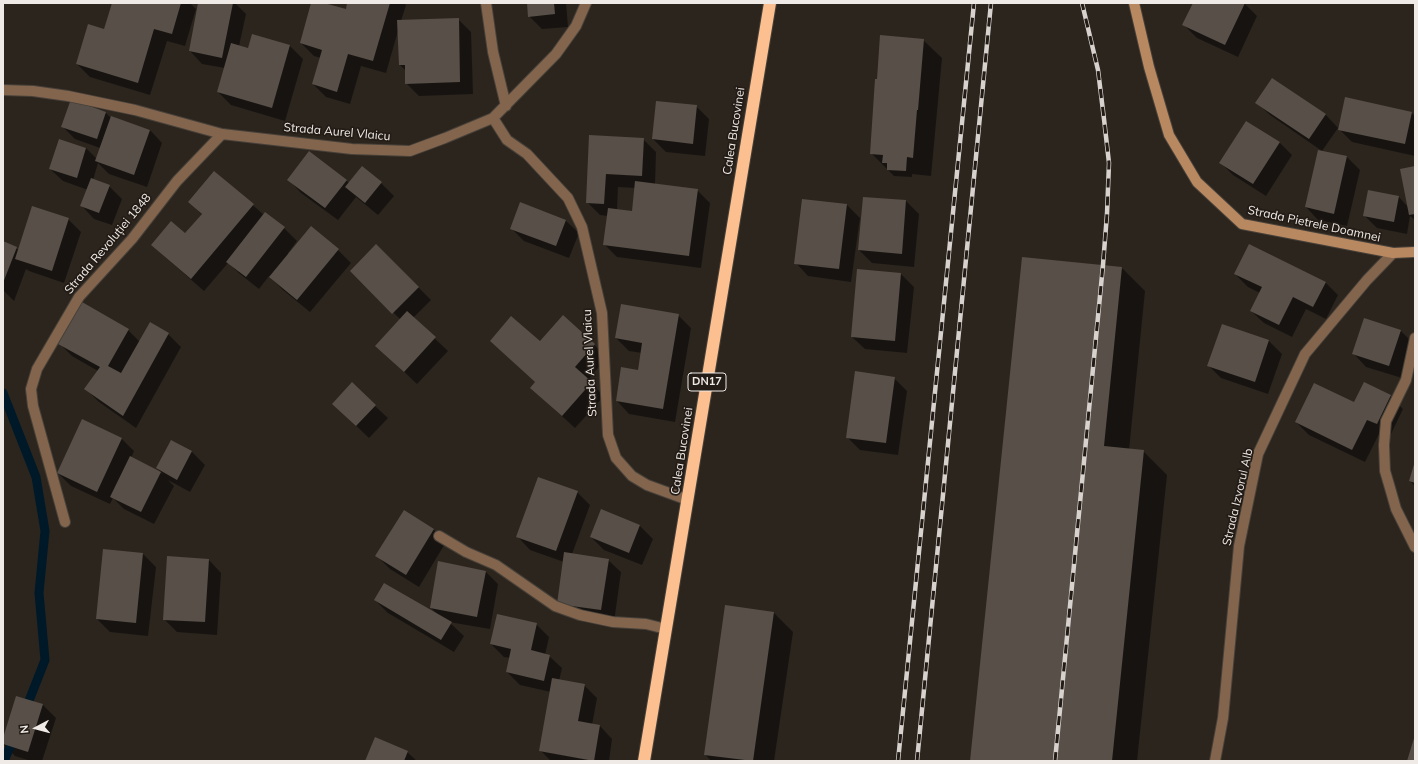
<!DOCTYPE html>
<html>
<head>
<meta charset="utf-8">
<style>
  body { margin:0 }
  #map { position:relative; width:1418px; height:764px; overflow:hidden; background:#2c251e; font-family:Mulish,sans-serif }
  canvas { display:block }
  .frame { position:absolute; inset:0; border:4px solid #efeae6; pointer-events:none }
  .north { position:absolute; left:16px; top:708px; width:40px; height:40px; -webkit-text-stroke:3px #231b15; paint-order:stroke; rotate:264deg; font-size:11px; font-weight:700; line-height:16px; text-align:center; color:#efeae6 }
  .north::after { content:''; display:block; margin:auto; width:14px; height:18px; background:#efeae6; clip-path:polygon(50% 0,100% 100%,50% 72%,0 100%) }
</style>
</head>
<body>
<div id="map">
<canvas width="1418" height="764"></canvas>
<div class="frame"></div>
<div class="north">N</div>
</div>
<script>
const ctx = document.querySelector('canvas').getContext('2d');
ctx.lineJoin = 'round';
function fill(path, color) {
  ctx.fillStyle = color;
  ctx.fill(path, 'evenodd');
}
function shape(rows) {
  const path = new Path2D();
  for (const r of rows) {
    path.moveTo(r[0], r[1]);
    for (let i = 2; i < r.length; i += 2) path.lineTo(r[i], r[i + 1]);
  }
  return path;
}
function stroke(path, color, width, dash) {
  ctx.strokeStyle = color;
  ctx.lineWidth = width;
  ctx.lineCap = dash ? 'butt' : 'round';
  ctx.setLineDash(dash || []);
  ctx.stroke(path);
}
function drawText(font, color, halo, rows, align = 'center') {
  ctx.font = font + ' Mulish,sans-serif';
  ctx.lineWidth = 3.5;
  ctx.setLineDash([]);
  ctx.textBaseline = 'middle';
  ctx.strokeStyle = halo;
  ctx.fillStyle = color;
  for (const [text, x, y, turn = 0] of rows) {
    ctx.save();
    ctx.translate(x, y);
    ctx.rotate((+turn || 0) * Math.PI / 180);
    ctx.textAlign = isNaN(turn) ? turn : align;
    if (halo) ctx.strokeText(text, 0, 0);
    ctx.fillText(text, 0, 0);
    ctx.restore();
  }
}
const shadow = shape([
  [113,3,190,3,196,9,185,46,167,41,150,95,90,77,77,64,104,30],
  [199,3,235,3,246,14,239,46,249,49,253,35,290,46,303,59,285,121,231,105,218,92,225,68,202,64,190,51],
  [312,3,320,3,346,11,348,3,404,3,406,5,401,21,458,19,471,32,473,94,419,96,406,83,406,71,400,65,398,31,386,73,361,66,350,104,326,97,313,84,321,58,314,56,301,43],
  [528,3,566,3,568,27,542,29,529,16],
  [1194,3,1244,3,1257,16,1238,57,1197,38,1184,25],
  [923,40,942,58,931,176,912,174,912,177,894,176,871,153],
  [1272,79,1326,115,1339,129,1411,112,1415,116,1415,156,1352,142,1338,128,1322,151,1270,115,1257,103],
  [71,101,106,113,111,118,150,130,162,143,147,187,109,174,98,163,93,180,109,186,122,199,112,225,94,219,82,206,88,190,63,181,50,169,86,148,97,159,100,148,75,139,62,126],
  [696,106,709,119,705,156,666,152,653,139],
  [590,136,643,139,656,152,655,184,697,190,710,203,701,268,617,257,604,244,608,216,600,215,587,202],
  [618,187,635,188,633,212,617,210],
  [1279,142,1292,155,1266,196,1233,175,1221,163],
  [1319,151,1347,157,1360,170,1347,226,1318,220,1306,207],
  [1415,167,1415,220,1410,216,1407,234,1377,228,1364,215,1399,197,1408,207],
  [215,172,264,215,284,228,297,241,288,253,289,254,338,250,351,263,310,312,283,290,269,276,259,289,240,274,228,263,204,291,165,257,152,245,185,235,202,215,190,202],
  [289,180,346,180,349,183,381,183,394,196,378,215,356,197,338,220,301,193],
  [864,198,906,201,919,214,914,267,872,263,859,250],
  [803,200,847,205,860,218,851,282,808,276,796,263],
  [521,203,566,221,579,233,569,258,524,241,511,228],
  [68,219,81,232,64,283,29,271,26,269,14,301,3,290,3,242,19,250],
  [376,245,431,300,413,318,448,351,417,384,377,346,401,320,351,271],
  [1122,268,1145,291,1129,450,1143,451,1167,475,1137,761,971,761],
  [901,274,914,287,907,353,865,349,852,337],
  [1235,274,1325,282,1338,295,1326,319,1306,309,1292,337,1264,323,1251,311,1260,293,1248,287],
  [678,315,691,328,675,422,629,414,617,401,639,371,642,353,629,351,616,338],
  [563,316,607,357,588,380,604,396,575,428,531,388,536,383,491,341,540,342],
  [150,324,168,334,181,347,136,428,99,402,86,389,98,371,72,356,59,343,128,330,140,342],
  [1223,325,1269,341,1282,354,1268,394,1221,378,1208,365],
  [1401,331,1414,344,1402,378,1366,367,1354,354],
  [894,378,907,391,898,455,860,450,847,437],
  [1364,384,1390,396,1403,409,1390,436,1380,432,1365,462,1309,435,1296,422,1355,404],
  [375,406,388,418,369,438,346,416],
  [121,438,134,451,131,458,163,474,157,468,172,441,192,452,205,465,190,492,168,480,174,486,154,524,124,509,113,498,110,504,71,486,58,473],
  [1415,463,1415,486,1410,481],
  [577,492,590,505,572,554,608,560,621,572,614,622,558,604,564,562,530,550,518,537],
  [602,510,640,526,653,539,642,565,604,550,591,537],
  [433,529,446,542,419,587,390,569,377,556],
  [143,554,156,567,148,636,110,632,97,619],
  [209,560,221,573,217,635,177,632,164,619],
  [486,572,498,584,490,629,449,622,464,636,454,652,388,613,375,600,437,614,431,608],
  [726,606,774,613,793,632,774,761,711,761,705,754],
  [536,624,549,637,545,655,549,656,562,668,559,681,584,685,597,698,592,725,600,726,612,739,609,761,551,761,540,750,551,692,520,685,507,672,510,658,504,657,491,644],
  [17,697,43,705,56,718,42,761,31,761,15,756,3,744],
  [407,752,417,761,366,761],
  [3,756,8,761,3,761]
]);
const stream = shape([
  [3,393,36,477,45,531,39,593,45,660,25,711],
  [4,761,15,735]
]);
const building = shape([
  [112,3,181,3,172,34,154,29,138,83,76,64,88,24,104,29],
  [198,3,233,3,222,58,189,51],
  [311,3,324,3,346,9,347,3,390,3,373,61,348,54,337,92,312,84,322,50,300,43],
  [527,3,554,3,555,14,528,17],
  [1193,3,1245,3,1225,45,1182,25],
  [459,18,460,82,405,84,405,65,399,65,397,20],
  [252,34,290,45,272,108,217,92,231,43,248,48],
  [880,35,924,39,918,110,917,110,913,158,907,157,906,171,887,170,887,163,882,163,883,155,870,154,875,79,877,79],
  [1272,78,1326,114,1309,139,1255,103],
  [1345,97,1412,112,1405,144,1338,130],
  [71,99,106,112,97,139,61,127],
  [656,101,697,105,693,144,652,139],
  [111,116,150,130,134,175,95,161],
  [1246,121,1280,142,1253,184,1219,163],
  [589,135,644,138,642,176,606,174,604,204,586,203],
  [59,139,86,148,77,178,49,169],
  [1318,150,1347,156,1334,214,1305,207],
  [309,151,347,180,325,208,287,180],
  [362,166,382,182,365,203,345,187],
  [1415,166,1415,214,1409,215,1400,169],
  [214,171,254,204,191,279,151,245,171,221,185,233,202,214,188,202],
  [91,178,110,185,99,213,80,206],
  [635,181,698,189,689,256,603,245,608,208,632,211],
  [1368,190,1399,196,1394,222,1363,216],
  [863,197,906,200,902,254,858,250],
  [802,199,847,204,839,269,794,264],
  [520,202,566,220,556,246,510,229],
  [32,206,69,218,52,271,15,259],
  [265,212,285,227,246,277,226,262],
  [311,226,339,249,297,300,269,277],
  [3,241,17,247,3,283],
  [376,244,419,287,392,314,350,271],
  [1249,244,1326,282,1313,307,1293,297,1279,325,1250,311,1262,287,1234,274],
  [1022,257,1122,267,1104,446,1144,450,1112,761,970,761],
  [857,269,901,273,895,341,851,337],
  [82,302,129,329,108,366,121,373,150,322,169,333,123,416,84,389,100,367,58,344],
  [621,304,679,314,663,409,616,401,621,367,638,370,642,343,615,338],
  [407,311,436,337,404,372,375,346],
  [563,315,595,344,575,367,592,382,562,416,530,388,535,382,490,341,511,316,540,341],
  [1364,318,1401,330,1389,366,1352,354],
  [1222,324,1269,340,1255,382,1207,366],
  [855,371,895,377,886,443,846,438],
  [352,382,376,405,356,426,332,404],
  [1364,382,1391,395,1377,424,1367,420,1352,450,1295,422,1314,383,1354,402],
  [82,419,122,438,97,492,57,473],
  [171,440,192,451,177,480,156,468],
  [130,456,161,472,141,512,110,497],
  [1415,461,1415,483,1409,481],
  [538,477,578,491,556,551,516,537],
  [601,509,640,525,629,553,590,537],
  [404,510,434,529,406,575,375,556],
  [103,549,143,553,136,623,96,619],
  [564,552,609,559,601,610,557,604],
  [167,556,209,559,205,622,163,620],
  [438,561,486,571,477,617,430,608],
  [384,583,452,622,441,640,374,600],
  [725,605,774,612,753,761,704,755],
  [497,614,537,623,531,650,550,655,544,681,506,672,511,649,490,644],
  [552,678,585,684,578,721,600,725,594,761,539,751],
  [16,696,43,704,28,752,3,744,3,738],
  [1415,735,1415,761,1407,761],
  [375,737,408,751,404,761,365,761]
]);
const street = shape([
  [486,3,493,52,506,106],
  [3,90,33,91,68,96,135,110,222,134,352,149,410,151,445,138,493,118,556,54,576,26,586,3],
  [493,118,507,140,527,154,568,198,582,227,602,313,608,435,616,458,632,476,647,485,688,500],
  [1415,338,1406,380,1386,421,1384,445,1385,471,1390,488,1396,509,1415,547],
  [65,522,33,406,31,389,37,369,79,297,132,239,177,181,222,134],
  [439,536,466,552,496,565,555,606,580,615,613,622,646,624,666,629],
  [1215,761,1223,718,1239,546,1258,454,1305,354,1367,280,1393,253]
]);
const secondary = shape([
  [1134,3,1149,67,1169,135,1197,182,1242,224,1393,253,1415,252]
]);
const highway = shape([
  [644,761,770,3]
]);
const rail = shape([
  [898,761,974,3],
  [917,761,991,3],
  [1055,761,1103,265,1107,214,1109,163,1104,119,1098,70,1082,3]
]);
const shields = [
  [707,382,38]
];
const shieldNames = [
  ["DN17",707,382]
];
const streetNames = [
  ["Calea Bucovinei",734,131,-81],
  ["Strada Aurel Vlaicu",337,132,5],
  ["Strada Pietrele Doamnei",1314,224,12],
  ["Strada Revoluției 1848",108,244,-50],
  ["Strada Aurel Vlaicu",590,363,-93],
  ["Calea Bucovinei",682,451,-81],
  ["Strada Izvorul Alb",1238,497,-77]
];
fill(shadow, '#0007');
stroke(stream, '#001928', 9);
fill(building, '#574f48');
stroke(street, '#47413a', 12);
stroke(secondary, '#47413a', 12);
stroke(highway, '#47413a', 14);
stroke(street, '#83654d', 10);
stroke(secondary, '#b88861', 10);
stroke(highway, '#fcc090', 12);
stroke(rail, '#d8d2ce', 4.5);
stroke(rail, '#231b15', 3, [9]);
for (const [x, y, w] of shields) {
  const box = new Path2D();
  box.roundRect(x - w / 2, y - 9, w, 18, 3);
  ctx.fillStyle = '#231b15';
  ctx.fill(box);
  stroke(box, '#efeae6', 1);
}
drawText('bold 11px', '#efeae6', null, shieldNames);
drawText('12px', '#efeae6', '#231b15', streetNames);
</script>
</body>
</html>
